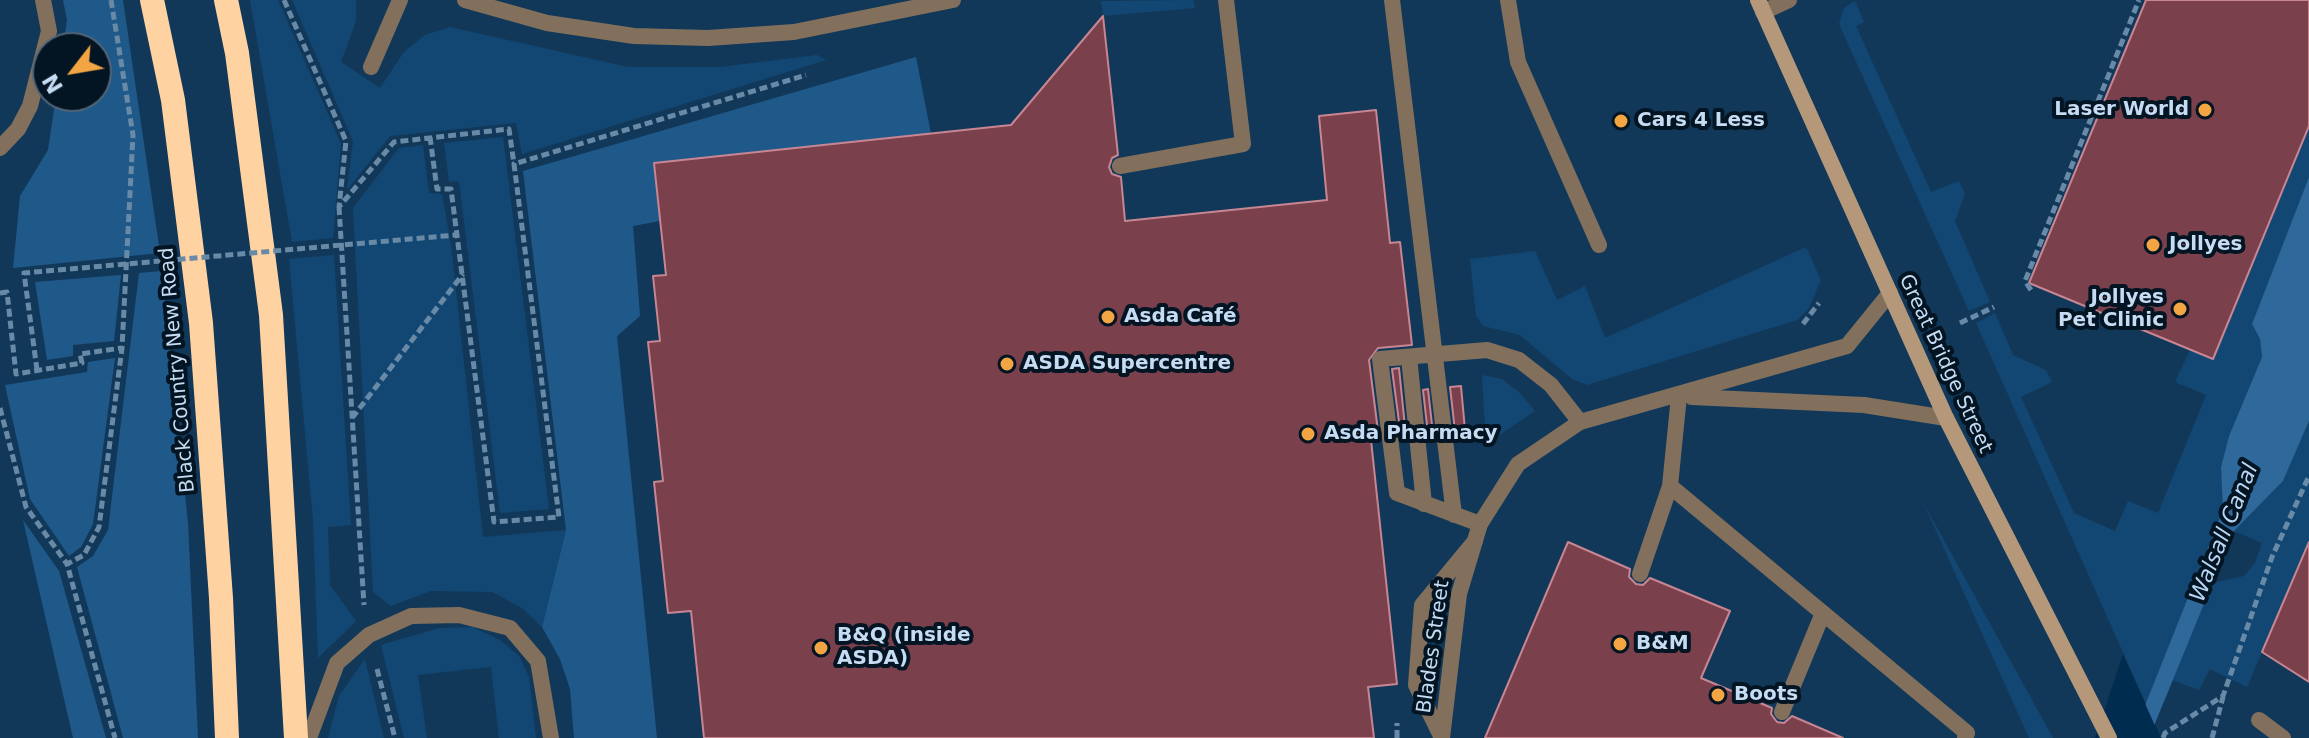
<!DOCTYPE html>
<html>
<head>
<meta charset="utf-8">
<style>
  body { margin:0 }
  #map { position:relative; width:2309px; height:738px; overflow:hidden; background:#002c4f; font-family:"DejaVu Sans",sans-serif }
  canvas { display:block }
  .north { position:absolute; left:32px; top:32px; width:80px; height:80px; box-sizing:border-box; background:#031423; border:2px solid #516476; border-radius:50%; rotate:239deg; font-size:22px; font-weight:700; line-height:32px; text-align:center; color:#c5dcf3 }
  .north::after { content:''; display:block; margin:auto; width:28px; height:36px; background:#f3a443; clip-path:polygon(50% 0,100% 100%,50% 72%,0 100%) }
</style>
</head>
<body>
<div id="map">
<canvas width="2309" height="738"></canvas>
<div class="north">N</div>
</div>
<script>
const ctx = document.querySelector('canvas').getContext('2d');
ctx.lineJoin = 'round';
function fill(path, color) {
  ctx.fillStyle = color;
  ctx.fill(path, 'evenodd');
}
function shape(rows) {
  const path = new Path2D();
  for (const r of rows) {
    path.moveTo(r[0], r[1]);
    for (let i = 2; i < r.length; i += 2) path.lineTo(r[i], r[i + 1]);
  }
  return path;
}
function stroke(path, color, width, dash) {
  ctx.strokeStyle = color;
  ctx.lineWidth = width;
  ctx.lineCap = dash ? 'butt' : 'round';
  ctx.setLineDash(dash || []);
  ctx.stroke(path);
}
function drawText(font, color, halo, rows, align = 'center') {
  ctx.font = font + ' "DejaVu Sans",sans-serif';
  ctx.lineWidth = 8;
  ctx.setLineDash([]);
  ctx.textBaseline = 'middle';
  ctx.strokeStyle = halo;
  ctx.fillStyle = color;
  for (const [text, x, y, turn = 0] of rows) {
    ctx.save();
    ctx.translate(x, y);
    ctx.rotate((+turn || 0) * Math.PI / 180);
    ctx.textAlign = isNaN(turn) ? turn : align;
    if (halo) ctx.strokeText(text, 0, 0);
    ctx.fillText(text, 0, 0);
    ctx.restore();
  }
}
const built = shape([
  [0,0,2309,0,2309,738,2161,738,2123,654,2095,738,0,738],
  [48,48,96,48,96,96,48,96]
]);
const green = shape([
  [250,0,278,0,341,144,333,238,292,242],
  [292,0,356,0,356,21,341,62,380,88,404,52,425,35,450,27,628,67,720,67,817,55,826,60,522,154,516,123,390,136,347,190,353,141],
  [1193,0,1195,8,1103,16,1101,1],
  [1855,1,1864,22,1856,26,1931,192,1959,181,1965,194,1955,221,1990,302,1969,311,1839,24,1844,8],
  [2309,126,2309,177,2252,324,2260,339,2262,357,2229,436,2221,467,2224,510,2146,704,1976,323,1995,313,2013,355,2046,370,2052,382,2021,397,2074,513,2115,531,2128,501,2158,513,2206,395,2175,382,2190,350,2213,359],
  [503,137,549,509,500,513,459,181,449,182,444,143],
  [423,145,429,193,442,194,451,245,483,537,566,530,542,627,522,608,492,592,431,591,391,606,373,592,353,208,399,148],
  [1806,247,1821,280,1809,308,1797,320,1587,385,1572,379,1520,335,1483,326,1476,316,1470,259,1535,251,1557,300,1585,286,1605,338],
  [334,255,351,525,328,527,330,585,356,621,318,658,313,520,289,259],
  [1482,375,1502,379,1520,393,1535,411,1486,444],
  [2309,421,2309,541,2247,687,2210,669,2199,690,2172,680,2213,583,2244,576,2255,563,2262,543,2234,531,2283,481],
  [1924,504,2053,738,2029,738],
  [473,627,500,640,519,656,529,677,536,738,499,738,491,667,418,675,427,738,404,738,381,645,439,628],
  [365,659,384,738,328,738,339,696]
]);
const forest = shape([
  [63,0,123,0,160,253,13,268,20,196,48,150,56,96,96,96,96,48,63,48,67,20],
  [916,57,931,134,654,164,660,221,633,226,640,316,617,336,657,738,574,738,570,689,560,659,542,627,566,530,523,171],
  [162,271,188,523,198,738,123,738,77,567,93,556,108,530,139,273],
  [121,275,114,341,73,345,73,356,47,360,35,282],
  [115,358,93,524,81,547,69,556,30,499,5,385,87,372,88,362],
  [23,520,59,571,106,738,73,738]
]);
const water = shape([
  [2309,177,2309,421,2283,481,2234,531,2149,738,2125,738,2142,713,2223,510,2221,467,2229,436,2262,357,2260,339,2252,324]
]);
const pier = shape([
  [2143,699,2156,728,2153,738,2121,738]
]);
const building = shape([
  [2146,0,2309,0,2309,126,2213,359,2029,283,2146,0],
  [1103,16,1118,155,1112,158,1109,167,1112,174,1121,177,1125,221,1327,200,1319,116,1376,110,1390,243,1400,242,1412,345,1378,348,1369,360,1379,439,1371,440,1397,684,1368,687,1374,738,704,738,691,611,668,613,654,482,663,481,648,342,660,341,653,276,666,275,654,163,1011,125,1103,16],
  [1399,368,1406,437,1401,437,1392,369,1399,368],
  [1461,386,1465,430,1455,431,1450,387,1461,386],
  [1428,389,1433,434,1428,434,1423,390,1428,389],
  [1568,542,1630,569,1629,577,1636,584,1643,585,1650,578,1730,611,1701,678,1772,708,1771,714,1777,722,1784,723,1792,716,1843,738,1485,738,1568,542],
  [2309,542,2309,682,2262,652,2309,542]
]);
const path = shape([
  [111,0,133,135,122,348,99,527,84,555,67,564,115,738],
  [284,0,346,141,339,207,394,142,509,129,514,164],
  [430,137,437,189,451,189,494,522,559,517,514,164,806,75],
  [339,207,364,605],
  [2031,290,2025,281,2139,0],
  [0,293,7,292,16,374,82,363,80,354,122,348],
  [1960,323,1994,307],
  [1803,324,1819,303],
  [0,408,26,507,67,564],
  [352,418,463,274],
  [377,669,395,738],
  [1397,738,1397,723],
  [2163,738,2165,733,2223,696,2272,557,2309,476],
  [2212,738,2223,697]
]);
const lane = shape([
  [1392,0,1454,515],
  [1508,0,1518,62,1599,245],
  [0,148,18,129,30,106,49,31,43,0],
  [1120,166,1243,144,1226,0],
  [1409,357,1424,504],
  [1679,396,1670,486,1967,733,1965,738],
  [1480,524,1397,493,1380,359,1487,350,1519,360,1551,385,1580,422],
  [1640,574,1670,486],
  [1782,712,1823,613],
  [2259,720,2283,738],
  [309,738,337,663,369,635,411,616,459,615,510,628,538,661,551,738],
  [1442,738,1416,685,1422,605,1475,541]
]);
const street = shape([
  [465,0,547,23,634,36,708,38,794,32,953,0],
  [1763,12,1789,0],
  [371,67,400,0],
  [1692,397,1864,405,1946,418],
  [1442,738,1459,594,1480,524,1518,464,1580,422,1847,346,1890,293]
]);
const secondary = shape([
  [1758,0,1946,418,2109,738]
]);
const highway = shape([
  [152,0,173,100,201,323,221,598,227,738],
  [226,0,237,53,271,315,296,738]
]);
const pathBridge = shape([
  [37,370,24,273,456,235]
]);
const markers = [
  [2205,110,8,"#f3a443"],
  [1621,121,8,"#f3a443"],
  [2153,245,8,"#f3a443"],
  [2180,309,8,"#f3a443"],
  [1108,317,8,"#f3a443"],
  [1007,364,8,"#f3a443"],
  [1308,434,8,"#f3a443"],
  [1620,644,8,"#f3a443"],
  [821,648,8,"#f3a443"],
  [1718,695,8,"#f3a443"]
];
const poiNames = [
  ["Laser World",2189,110,"right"],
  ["Cars 4 Less",1637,121],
  ["Jollyes",2169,245],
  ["Jollyes",2164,298,"right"],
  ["Pet Clinic",2164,321,"right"],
  ["Asda Café",1124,317],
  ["ASDA Supercentre",1023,364],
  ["Asda Pharmacy",1324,434],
  ["B&Q (inside",837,636],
  ["ASDA)",837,659],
  ["B&M",1636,644],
  ["Boots",1734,695]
];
const streetNames = [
  ["Great Bridge Street",1945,364,65],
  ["Black Country New Road",178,370,-95],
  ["Blades Street",1434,647,-82]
];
const waterNames = [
  ["Walsall Canal",2225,533,-68]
];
fill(built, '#123859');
fill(green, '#124773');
fill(forest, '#1f598a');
fill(water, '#2f689a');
fill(pier, '#002c4f');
fill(building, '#7a404c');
stroke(building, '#c78692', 2);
stroke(path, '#698aa6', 5, [8, 4]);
stroke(lane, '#82705d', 16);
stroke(street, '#82705d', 16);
stroke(secondary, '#b59879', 16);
stroke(highway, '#ffd2a2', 24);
stroke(pathBridge, '#698aa6', 5, [8, 4]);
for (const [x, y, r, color] of markers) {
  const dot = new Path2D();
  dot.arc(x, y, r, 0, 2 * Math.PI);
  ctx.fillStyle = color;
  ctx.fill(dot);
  stroke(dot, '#031423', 3);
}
drawText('bold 20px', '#c5dcf3', '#031423', poiNames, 'left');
drawText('20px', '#c5dcf3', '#031423', streetNames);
drawText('italic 22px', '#b9d7f4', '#031423', waterNames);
</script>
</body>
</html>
